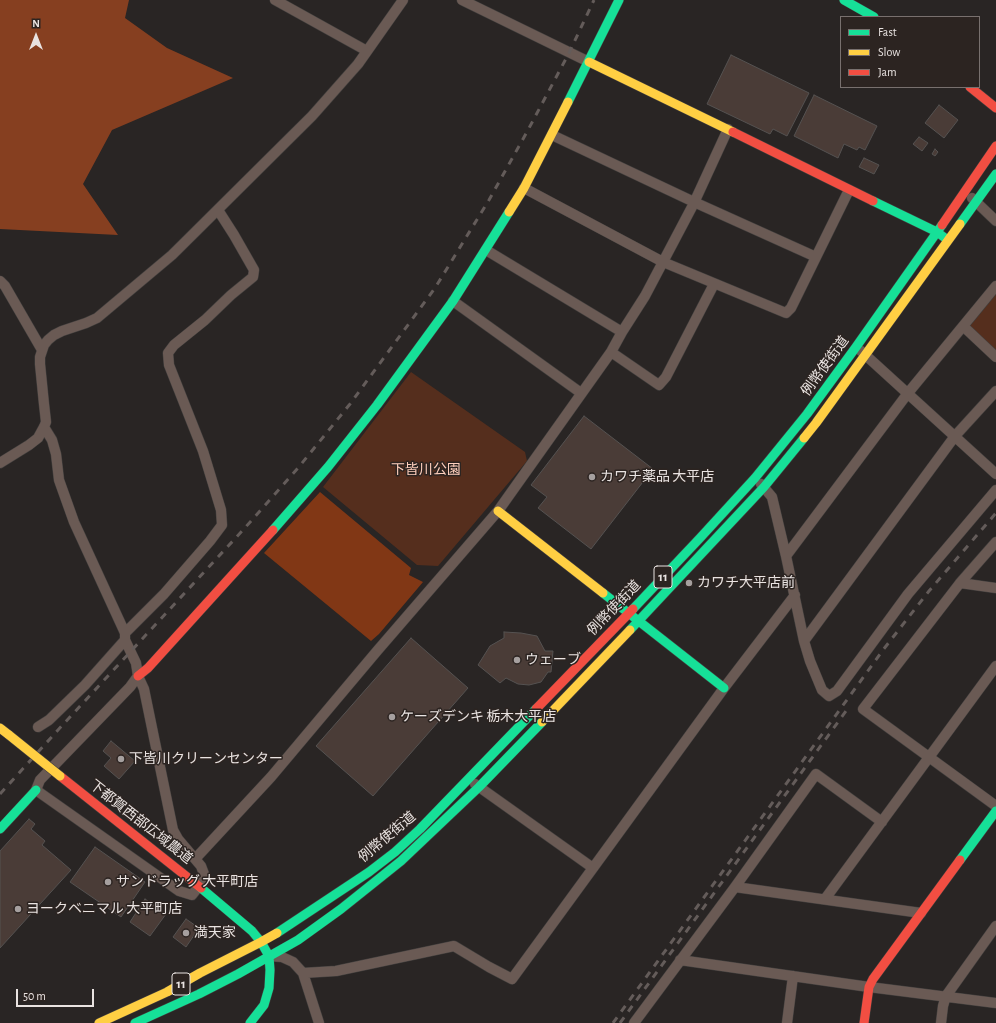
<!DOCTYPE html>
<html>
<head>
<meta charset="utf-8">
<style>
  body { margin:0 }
  #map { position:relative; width:996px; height:1023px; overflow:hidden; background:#292524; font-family:"Alegreya Sans",sans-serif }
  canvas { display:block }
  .legend { position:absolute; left:840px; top:16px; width:140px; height:72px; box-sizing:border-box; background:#2c2421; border:1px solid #78706e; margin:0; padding:5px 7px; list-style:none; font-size:12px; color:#e9e3e1 }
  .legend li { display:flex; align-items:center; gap:8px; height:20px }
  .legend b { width:20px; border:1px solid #78706e }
  .north { position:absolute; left:16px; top:16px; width:40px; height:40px; -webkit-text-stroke:3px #2c2421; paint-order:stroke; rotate:0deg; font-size:11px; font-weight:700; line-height:16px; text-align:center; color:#e9e3e1 }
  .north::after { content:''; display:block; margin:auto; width:14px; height:18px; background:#e9e3e1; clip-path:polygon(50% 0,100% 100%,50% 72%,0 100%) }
  .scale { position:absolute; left:16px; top:989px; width:78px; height:18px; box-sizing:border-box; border:2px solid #e9e3e1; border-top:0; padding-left:5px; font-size:12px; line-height:14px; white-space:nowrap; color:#e9e3e1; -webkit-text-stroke:3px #2c2421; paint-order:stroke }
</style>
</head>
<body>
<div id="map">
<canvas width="996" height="1023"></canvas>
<ul class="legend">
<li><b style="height:5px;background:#16e098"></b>Fast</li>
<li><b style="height:5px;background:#ffcf43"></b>Slow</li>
<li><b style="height:5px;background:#f24e42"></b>Jam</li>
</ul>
<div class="north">N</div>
<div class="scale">50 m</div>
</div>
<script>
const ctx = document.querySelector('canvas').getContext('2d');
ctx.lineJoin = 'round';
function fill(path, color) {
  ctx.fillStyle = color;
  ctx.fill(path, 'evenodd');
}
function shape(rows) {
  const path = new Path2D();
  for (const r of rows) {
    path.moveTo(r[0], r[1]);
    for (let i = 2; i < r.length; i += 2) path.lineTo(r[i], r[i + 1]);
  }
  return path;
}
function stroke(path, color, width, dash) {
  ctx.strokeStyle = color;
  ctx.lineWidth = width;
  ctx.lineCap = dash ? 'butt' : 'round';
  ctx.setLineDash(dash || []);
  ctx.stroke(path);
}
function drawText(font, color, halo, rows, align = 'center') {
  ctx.font = font + ' "Alegreya Sans","Noto Sans JP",sans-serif';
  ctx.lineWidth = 3;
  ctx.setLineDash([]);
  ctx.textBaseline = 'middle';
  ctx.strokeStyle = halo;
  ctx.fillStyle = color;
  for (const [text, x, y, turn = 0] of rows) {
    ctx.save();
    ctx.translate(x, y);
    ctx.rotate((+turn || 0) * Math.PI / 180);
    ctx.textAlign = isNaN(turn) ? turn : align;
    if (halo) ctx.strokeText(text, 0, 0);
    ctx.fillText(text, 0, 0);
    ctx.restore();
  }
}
const green = shape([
  [996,294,996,351,969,327],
  [411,372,525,452,527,461,438,566,417,565,323,487]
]);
const forest = shape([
  [0,0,129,0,125,18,167,48,233,78,112,130,83,184,118,235,0,229]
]);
const water = shape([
  [320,492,411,568,409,575,423,582,379,634,371,641,264,553]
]);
const building = shape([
  [731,55,809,93,787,136,773,129,770,134,707,104,731,55],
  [814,95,877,126,865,150,859,147,857,150,844,144,838,158,794,136,814,95],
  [939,105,958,120,944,138,925,123,939,105],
  [919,137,928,143,922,151,913,144,919,137],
  [935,149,938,152,935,156,932,154,935,149],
  [864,158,879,165,874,174,859,167,864,158],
  [584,416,653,469,591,549,538,508,547,497,531,485,584,416],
  [504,632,521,633,537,636,545,651,553,651,551,672,548,672,541,682,529,685,518,684,506,678,500,683,478,665,490,646,504,638,504,632],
  [411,638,468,688,373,796,316,746,411,638],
  [111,741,135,761,119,779,104,766,111,758,103,751,111,741],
  [29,819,35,824,31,829,45,841,42,845,71,870,0,948,0,851,29,819],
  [95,847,145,882,121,917,70,882,95,847],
  [145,899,166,914,150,936,130,922,145,899],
  [186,919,199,928,186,947,173,937,186,919]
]);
const street = shape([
  [275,0,367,51],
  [462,0,589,62],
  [552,135,694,202,816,257],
  [524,188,663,262,786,313,791,308,849,190],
  [972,198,996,221],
  [486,250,622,332],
  [0,281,5,286,42,350],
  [453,301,581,393],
  [963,326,996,357],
  [861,351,996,474],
  [611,352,659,385,666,377,714,284],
  [44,427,52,440,56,454,59,480,74,522,125,633,125,640,136,663,138,676,144,689,173,830,178,839,201,866,204,874,202,881,199,886,192,895,179,891,36,790,40,780,130,687,138,676],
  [0,463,29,445,38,438,44,427,46,422,44,404,40,364,40,357,44,345,48,340,54,335,62,331,86,323,97,318,172,255,312,116,358,64,403,0],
  [761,484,772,497,786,556,804,641,810,661,822,690,829,696,837,691,908,594,996,490],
  [996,542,960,583,863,709,996,806],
  [786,556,908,393,996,286],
  [960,583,996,588],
  [125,633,164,594,210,541,222,525,221,510,203,451,169,365,168,353,174,345,205,320,231,295,253,277,254,270,234,235,218,210],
  [804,641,955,436,996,391],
  [38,727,49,720,85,685,125,640],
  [475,784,593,868,724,688,795,595],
  [195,859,271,777,377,651,498,511,611,352,622,332,645,296,693,205,728,129],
  [735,887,921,913],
  [825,899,996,666],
  [269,956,282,957,293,962,303,973,319,1023],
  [680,960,869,987,996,1003],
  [303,973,336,971,454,946,489,967,512,979,593,868],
  [634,1023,735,887,816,774,882,822],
  [787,1023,793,976],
  [941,1023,943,1006,946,996,996,926]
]);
const fast = shape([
  [844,0,874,17],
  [568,102,619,0],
  [873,201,937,232,945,238],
  [960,224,996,174],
  [273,530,328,467,377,405,453,301,509,212],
  [603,593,724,688],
  [633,609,700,538,755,478,807,414,856,347,942,225],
  [630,630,764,487,804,438],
  [0,829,36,790],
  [960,860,996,811],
  [201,888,252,931,261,942,269,956,270,970,269,988,264,1005,250,1023],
  [277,933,369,872,395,852,420,829,536,709],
  [135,1023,199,994,238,974,298,940,341,909,401,861,479,787,542,722]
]);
const slow = shape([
  [589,62,733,132],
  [509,212,524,188,568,102],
  [804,438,816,423,960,224],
  [498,511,603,593],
  [542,722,630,630],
  [0,728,9,735],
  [99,1023,167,992,200,973,261,942,277,933]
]);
const jam = shape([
  [970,87,996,108],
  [733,132,873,201],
  [942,225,996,146],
  [138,676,148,668,273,530],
  [536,709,633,609],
  [60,776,201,888],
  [864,1023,869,987,873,979,960,860]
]);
const rail = shape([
  [0,794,58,730,243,530,298,468,350,404,435,288,489,200,528,130,569,53,594,0],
  [613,1023,883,650,929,591,996,513],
  [620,1023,846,711]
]);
const slowBridge = shape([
  [9,735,60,776]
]);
const markers = [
  [592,477,4,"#a6a09f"],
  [689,583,4,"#a6a09f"],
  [517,660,4,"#a6a09f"],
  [392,717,4,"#a6a09f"],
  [121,759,4,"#a6a09f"],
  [108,882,4,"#a6a09f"],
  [18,909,4,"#a6a09f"],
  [186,933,4,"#a6a09f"]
];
const shields = [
  [663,577,18],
  [181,984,18]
];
const shieldNames = [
  ["11",663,577],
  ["11",181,984]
];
const streetNames = [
  ["例幣使街道",825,366,-54],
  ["例幣使街道",614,608,-46],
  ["下都賀西部広域農道",141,822,38],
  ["例幣使街道",387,837,-40]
];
const parkNames = [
  ["下皆川公園",426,470]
];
const poiNames = [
  ["カワチ薬品 大平店",600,477],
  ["カワチ大平店前",697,583],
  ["ウェーブ",525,660],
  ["ケーズデンキ 栃木大平店",400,717],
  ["下皆川クリーンセンター",129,759],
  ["サンドラッグ 大平町店",116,882],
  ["ヨークベニマル 大平町店",26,909],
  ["満天家",194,933]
];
fill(green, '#552e1d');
fill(forest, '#863f20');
fill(water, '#813715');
fill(building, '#4a3c37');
stroke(building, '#555251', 1);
stroke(street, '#43403f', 11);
stroke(fast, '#43403f', 10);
stroke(slow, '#43403f', 10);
stroke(jam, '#43403f', 10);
stroke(street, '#6a5a54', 10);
stroke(fast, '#16e098', 9);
stroke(slow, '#ffcf43', 9);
stroke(jam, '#f24e42', 9);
stroke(rail, '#645c5a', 3, [7, 7]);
stroke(slowBridge, '#43403f', 10, []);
stroke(slowBridge, '#ffcf43', 9);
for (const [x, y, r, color] of markers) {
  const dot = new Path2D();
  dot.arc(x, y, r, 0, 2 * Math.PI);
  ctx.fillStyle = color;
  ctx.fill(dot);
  stroke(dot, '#2c2421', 1.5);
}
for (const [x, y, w] of shields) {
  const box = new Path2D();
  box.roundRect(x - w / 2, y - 11, w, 22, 3);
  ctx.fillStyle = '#2c2421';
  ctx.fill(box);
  stroke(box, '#e9e3e1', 1);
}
drawText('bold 13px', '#e9e3e1', null, shieldNames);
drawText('14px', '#e9e3e1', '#2c2421', streetNames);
drawText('14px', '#ffcfbc', '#2c2421', parkNames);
drawText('14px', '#e9e3e1', '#2c2421', poiNames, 'left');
</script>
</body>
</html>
